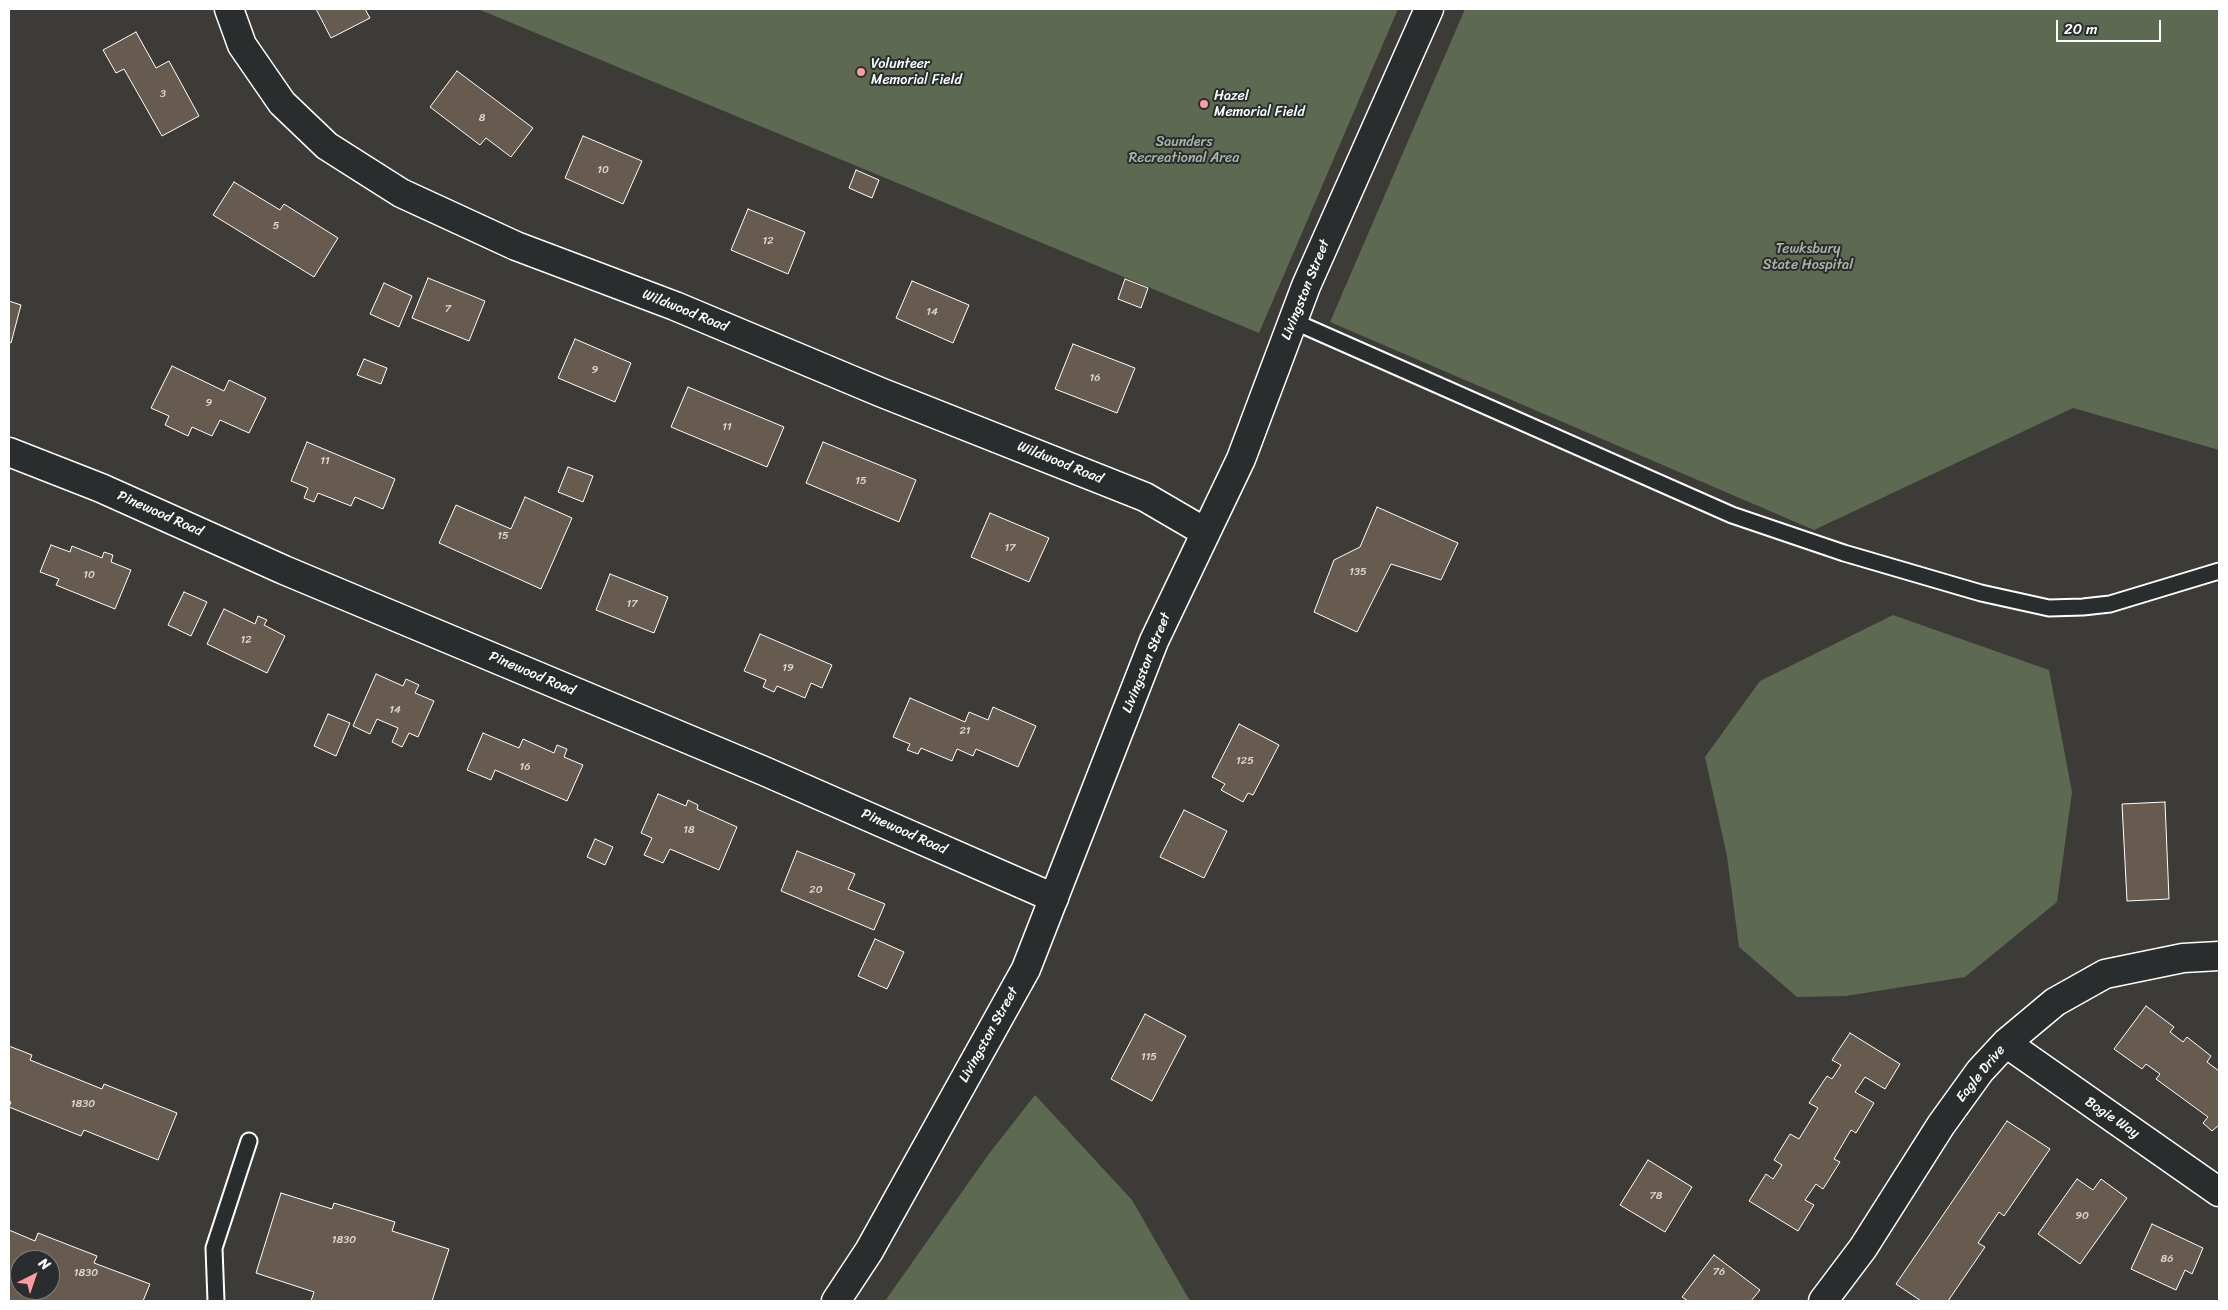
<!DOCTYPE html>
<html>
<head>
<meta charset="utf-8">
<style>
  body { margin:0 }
  #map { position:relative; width:2228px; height:1310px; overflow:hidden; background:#3c3b38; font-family:Sriracha,sans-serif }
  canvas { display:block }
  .frame { position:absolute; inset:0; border:10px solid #fff; pointer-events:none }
  .north { position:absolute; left:10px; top:1250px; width:50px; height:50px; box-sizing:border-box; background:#2a2d2e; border:1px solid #7f8182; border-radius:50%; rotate:41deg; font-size:14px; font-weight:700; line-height:20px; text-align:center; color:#fff }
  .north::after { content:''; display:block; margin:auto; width:18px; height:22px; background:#ff9aa2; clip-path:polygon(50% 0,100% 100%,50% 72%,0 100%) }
  .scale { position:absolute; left:2056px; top:20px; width:105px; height:22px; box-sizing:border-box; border:2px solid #fff; border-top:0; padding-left:6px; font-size:15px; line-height:18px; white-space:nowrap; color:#fff; -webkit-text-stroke:4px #2a2d2e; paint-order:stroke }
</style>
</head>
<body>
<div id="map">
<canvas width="2228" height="1310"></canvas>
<div class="frame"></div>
<div class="north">N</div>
<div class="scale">20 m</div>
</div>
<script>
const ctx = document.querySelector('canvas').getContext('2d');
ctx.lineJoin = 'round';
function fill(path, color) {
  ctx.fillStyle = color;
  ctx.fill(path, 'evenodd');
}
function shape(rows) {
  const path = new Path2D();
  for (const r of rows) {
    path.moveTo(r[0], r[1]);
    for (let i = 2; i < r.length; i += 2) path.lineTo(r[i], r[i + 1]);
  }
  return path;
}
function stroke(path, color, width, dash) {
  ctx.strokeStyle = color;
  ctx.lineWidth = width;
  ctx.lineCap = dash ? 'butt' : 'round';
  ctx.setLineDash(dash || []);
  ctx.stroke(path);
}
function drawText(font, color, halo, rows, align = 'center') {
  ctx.font = font + ' Sriracha,sans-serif';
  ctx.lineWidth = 4;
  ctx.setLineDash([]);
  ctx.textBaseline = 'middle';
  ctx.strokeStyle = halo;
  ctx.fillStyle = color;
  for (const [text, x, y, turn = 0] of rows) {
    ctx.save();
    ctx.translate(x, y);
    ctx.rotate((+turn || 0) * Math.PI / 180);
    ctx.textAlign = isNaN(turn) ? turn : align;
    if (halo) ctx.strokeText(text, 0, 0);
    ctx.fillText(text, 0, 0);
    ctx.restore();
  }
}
const green = shape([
  [478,9,1398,9,1259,333],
  [1465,9,2219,9,2219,450,2073,408,1814,530,1330,322],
  [1893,615,2049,670,2072,792,2057,902,1965,977,1846,996,1797,997,1739,947,1727,856,1705,757,1760,681],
  [1035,1095,1132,1200,1190,1301,885,1301,988,1155]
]);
const building = shape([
  [316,9,365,9,370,18,331,38,316,9],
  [136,32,156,68,169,61,199,116,162,136,124,69,116,73,103,50,136,32],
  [457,71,533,128,511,157,486,138,480,145,430,107,457,71],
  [583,136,642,161,623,204,565,178,583,136],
  [856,170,879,180,872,198,849,188,856,170],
  [234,182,280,210,284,204,338,238,314,277,213,215,234,182],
  [748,209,805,232,788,274,731,250,748,209],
  [428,278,485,301,469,341,412,318,428,278],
  [1125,279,1148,288,1141,308,1118,299,1125,279],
  [912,281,969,305,953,343,896,318,912,281],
  [384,283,412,296,399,327,370,314,384,283],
  [9,301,21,305,11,343,9,342,9,301],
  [575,339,631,363,615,402,558,378,575,339],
  [1073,344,1135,368,1117,413,1055,389,1073,344],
  [364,359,387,368,381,384,357,375,364,359],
  [172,366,224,391,229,380,266,398,249,433,220,420,212,436,192,427,188,436,165,425,169,416,151,408,172,366],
  [688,387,784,427,767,467,671,427,688,387],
  [307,442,395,479,383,509,355,497,351,506,318,493,314,502,304,498,308,488,291,481,307,442],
  [823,442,916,480,899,522,806,483,823,442],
  [568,467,593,476,583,502,558,492,568,467],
  [525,497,572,518,541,589,439,543,456,505,511,529,525,497],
  [1377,507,1458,543,1441,580,1391,564,1357,632,1314,612,1334,560,1360,547,1377,507],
  [990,513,1049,538,1029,582,971,557,990,513],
  [51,545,70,552,72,546,102,558,104,552,113,555,111,562,131,570,115,609,56,585,59,579,40,572,51,545],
  [610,574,668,597,654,633,596,610,610,574],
  [184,592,207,602,191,636,168,625,184,592],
  [224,609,255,624,258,616,267,620,264,625,285,636,267,673,207,644,224,609],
  [760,634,832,665,822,688,811,683,805,698,777,686,774,692,763,687,766,680,744,671,760,634],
  [376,674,403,686,406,679,419,685,415,693,434,701,418,737,409,733,402,747,392,742,398,728,377,719,370,734,353,726,376,674],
  [910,698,965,722,969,712,988,720,993,707,1036,726,1018,767,976,749,973,756,957,749,952,761,921,748,918,754,907,750,910,744,893,737,910,698],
  [328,714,350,723,336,756,314,746,328,714],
  [1239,724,1279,745,1253,795,1248,793,1243,802,1221,790,1225,784,1212,777,1239,724],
  [483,733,519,748,523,739,554,753,557,745,567,749,564,757,583,765,567,801,495,770,491,780,467,770,483,733],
  [658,794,686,806,688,800,698,805,697,809,737,827,719,870,670,849,663,863,644,855,652,838,641,833,658,794],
  [2165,802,2169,899,2127,901,2122,804,2165,802],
  [1184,810,1227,831,1204,878,1160,857,1184,810],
  [595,839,613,847,605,865,587,857,595,839],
  [797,851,855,874,848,889,885,904,874,930,781,891,797,851],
  [875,939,904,952,887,989,858,976,875,939],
  [2146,1006,2174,1027,2170,1032,2183,1042,2187,1037,2211,1056,2207,1062,2219,1071,2219,1125,2212,1131,2203,1123,2208,1117,2156,1079,2160,1074,2146,1064,2142,1069,2114,1049,2146,1006],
  [1145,1014,1186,1036,1152,1101,1111,1079,1145,1014],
  [1850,1033,1900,1064,1885,1089,1865,1077,1855,1092,1874,1103,1856,1133,1851,1130,1834,1159,1840,1162,1823,1189,1816,1184,1805,1200,1814,1205,1798,1231,1749,1201,1766,1174,1773,1179,1782,1165,1774,1160,1790,1134,1799,1139,1818,1108,1809,1103,1827,1076,1832,1079,1841,1065,1832,1060,1850,1033],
  [9,1046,32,1055,30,1060,102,1089,104,1084,177,1113,158,1160,84,1130,81,1136,9,1107,11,1102,9,1101,9,1046],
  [2007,1121,2050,1149,2004,1216,1999,1212,1978,1243,1985,1247,1948,1301,1921,1301,1896,1284,2007,1121],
  [1648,1160,1692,1187,1665,1232,1620,1205,1648,1160],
  [2077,1179,2093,1190,2101,1179,2127,1198,2080,1264,2038,1234,2077,1179],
  [281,1193,332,1209,334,1203,395,1222,392,1231,449,1249,432,1301,311,1301,314,1292,256,1273,281,1193],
  [2152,1224,2203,1248,2192,1274,2185,1270,2176,1290,2131,1269,2152,1224],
  [9,1230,35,1241,38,1233,97,1256,94,1263,150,1284,143,1301,9,1301,9,1230],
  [20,1260,50,1260,50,1290,20,1290,20,1260],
  [1714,1255,1760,1290,1751,1301,1688,1301,1682,1297,1714,1255]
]);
const service = shape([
  [1293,321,1732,515,1844,553,1981,593,2049,608,2083,607,2110,604,2219,571],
  [216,1301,214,1248,249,1141]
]);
const minor = shape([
  [229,9,242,45,282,103,327,146,401,193,516,246,675,306,880,392,1145,497,1205,532],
  [9,452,101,488,284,570,764,771,1054,898],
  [2006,1043,2219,1192],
  [1823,1301,1863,1248,1941,1125,1980,1071,2006,1043,2055,1002,2105,974,2183,958,2219,956]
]);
const tertiary = shape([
  [836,1301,869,1251,1026,969,1154,641,1241,459,1306,286,1429,9]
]);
const markers = [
  [861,72,5,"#ff9aa2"],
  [1204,104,5,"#ff9aa2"]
];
const numberNames = [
  ["3",163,94],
  ["8",482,118],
  ["10",603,170],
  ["5",276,226],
  ["12",768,241],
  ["7",448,309],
  ["14",932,312],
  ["9",595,370],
  ["16",1095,378],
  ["9",209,403],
  ["11",727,427],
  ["11",325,461],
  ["15",861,481],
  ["15",503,536],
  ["17",1010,548],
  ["135",1358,572],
  ["10",89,575],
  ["17",632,604],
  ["12",246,640],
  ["19",788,668],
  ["14",395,710],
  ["21",965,731],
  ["125",1245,761],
  ["16",525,767],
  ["18",689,830],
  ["20",816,890],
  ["115",1149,1057],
  ["1830",83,1104],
  ["78",1656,1196],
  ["90",2082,1216],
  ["1830",344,1240],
  ["86",2167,1259],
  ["76",1719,1272],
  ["1830",86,1273]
];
const poiNames = [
  ["Volunteer",871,64],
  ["Memorial Field",871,80],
  ["Hazel",1214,96],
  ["Memorial Field",1214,112]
];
const parkNames = [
  ["Saunders",1184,142],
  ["Recreational Area",1184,158],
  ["Tewksbury",1808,249],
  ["State Hospital",1808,265]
];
const streetNames = [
  ["Livingston Street",1306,290,-68],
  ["Wildwood Road",685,311,22],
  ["Wildwood Road",1060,463,22],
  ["Pinewood Road",160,514,24],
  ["Livingston Street",1147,663,-68],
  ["Pinewood Road",532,674,23],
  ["Pinewood Road",904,832,24],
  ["Livingston Street",989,1035,-61],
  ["Eagle Drive",1981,1074,-51],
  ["Bogie Way",2112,1118,34]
];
fill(green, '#5d6951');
fill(building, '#665b4e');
stroke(building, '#fff', 1);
stroke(service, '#fff', 19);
stroke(minor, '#fff', 31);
stroke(tertiary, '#fff', 31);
stroke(service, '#2a2d2e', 15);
stroke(minor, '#2a2d2e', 28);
stroke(tertiary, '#2a2d2e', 28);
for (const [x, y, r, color] of markers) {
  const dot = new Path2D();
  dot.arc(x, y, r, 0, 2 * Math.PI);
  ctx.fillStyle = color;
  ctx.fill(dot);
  stroke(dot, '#2a2d2e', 2);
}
drawText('11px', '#d9d6d3', null, numberNames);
drawText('14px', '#fff', '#2a2d2e', poiNames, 'left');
drawText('14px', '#aeb4a8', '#2a2d2e', parkNames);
drawText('14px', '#fff', '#2a2d2e', streetNames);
</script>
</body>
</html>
